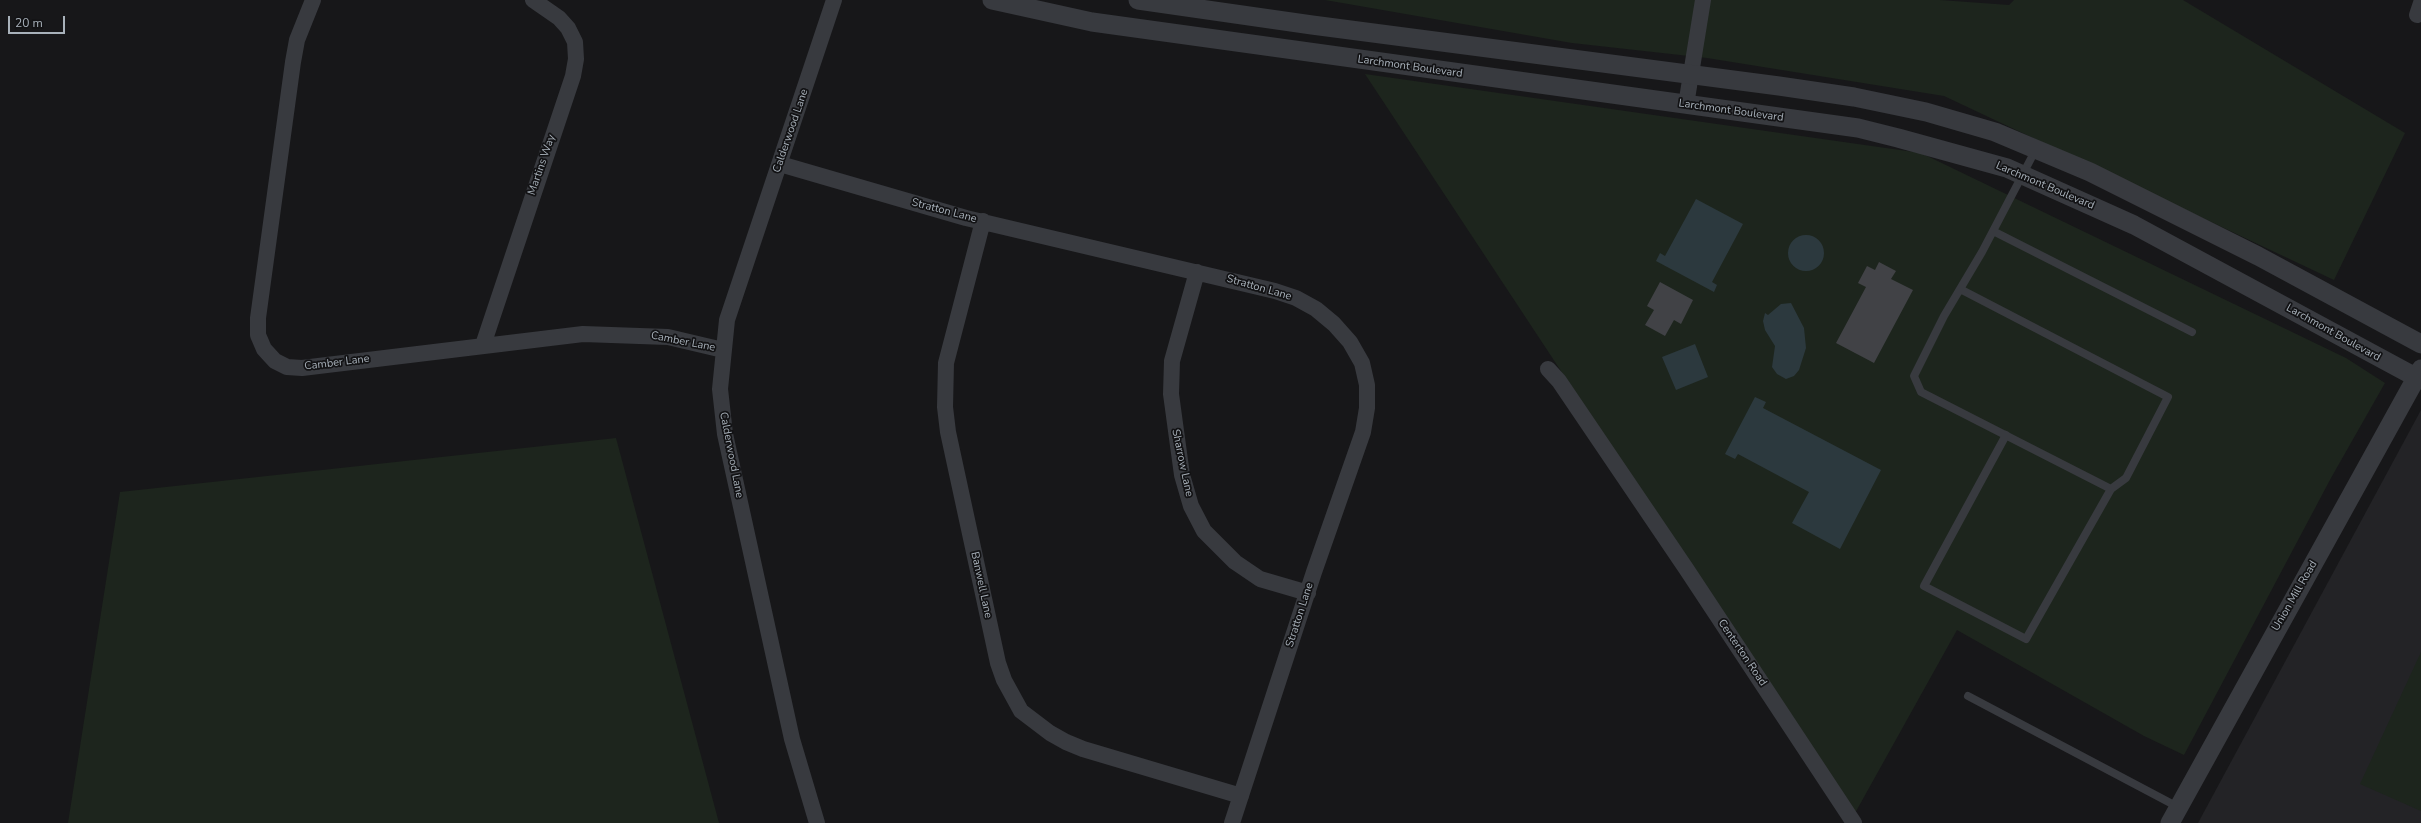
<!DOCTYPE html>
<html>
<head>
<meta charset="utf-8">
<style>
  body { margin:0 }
  #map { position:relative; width:2421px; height:823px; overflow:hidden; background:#171719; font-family:"Nunito Sans",sans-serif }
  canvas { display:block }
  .scale { position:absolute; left:8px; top:16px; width:57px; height:18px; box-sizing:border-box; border:2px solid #a8b1ba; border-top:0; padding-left:5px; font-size:12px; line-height:14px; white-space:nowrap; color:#a8b1ba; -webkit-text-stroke:3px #121214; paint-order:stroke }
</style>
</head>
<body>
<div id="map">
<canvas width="2421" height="823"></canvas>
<div class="scale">20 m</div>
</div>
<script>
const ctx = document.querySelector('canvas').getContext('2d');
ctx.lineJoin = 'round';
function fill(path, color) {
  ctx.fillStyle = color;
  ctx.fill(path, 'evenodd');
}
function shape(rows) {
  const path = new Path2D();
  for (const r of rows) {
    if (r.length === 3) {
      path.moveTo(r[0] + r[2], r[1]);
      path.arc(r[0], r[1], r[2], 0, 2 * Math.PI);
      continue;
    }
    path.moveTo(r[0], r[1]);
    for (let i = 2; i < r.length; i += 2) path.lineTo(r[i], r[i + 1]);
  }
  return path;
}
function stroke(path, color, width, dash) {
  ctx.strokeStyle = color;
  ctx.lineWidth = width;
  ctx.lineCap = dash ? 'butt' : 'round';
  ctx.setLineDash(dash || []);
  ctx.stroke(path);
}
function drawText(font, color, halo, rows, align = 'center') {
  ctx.font = font + ' "Nunito Sans",sans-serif';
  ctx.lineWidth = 3.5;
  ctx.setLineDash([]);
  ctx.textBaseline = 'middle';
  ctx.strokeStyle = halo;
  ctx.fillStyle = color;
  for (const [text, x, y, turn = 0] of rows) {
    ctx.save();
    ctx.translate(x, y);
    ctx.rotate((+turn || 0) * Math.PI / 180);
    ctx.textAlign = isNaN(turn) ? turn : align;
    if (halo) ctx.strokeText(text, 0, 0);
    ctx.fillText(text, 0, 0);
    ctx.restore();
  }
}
const built = shape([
  [2421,410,2421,823,2198,823]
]);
const green = shape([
  [1325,0,1940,0,2009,5,2014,0,2183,0,2405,133,2334,280,1944,96,1707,58,1572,43],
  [1365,74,1921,153,2346,358,2385,383,2331,478,2184,755,2144,736,1957,630,1854,815],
  [616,438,719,823,68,823,120,492],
  [2421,652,2421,811,2360,784]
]);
const water = shape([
  [1696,199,1743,224,1712,282,1717,285,1714,292,1656,261,1660,253,1665,256],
  [1806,253,18],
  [1791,303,1804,328,1806,348,1799,370,1794,376,1786,379,1777,374,1772,367,1775,346,1765,330,1763,321,1765,313,1768,315,1781,304],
  [1695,344,1708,377,1676,390,1662,357],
  [1755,397,1766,402,1763,408,1881,470,1840,549,1792,523,1809,492,1738,454,1735,459,1725,454]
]);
const building = shape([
  [1879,262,1896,271,1891,279,1913,290,1874,363,1836,343,1866,287,1858,283,1867,266,1875,270],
  [1660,282,1693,300,1681,324,1674,320,1665,336,1645,325,1654,310,1647,306]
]);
const service = shape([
  [2036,149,1982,252,1944,316,1914,376,1921,392,2111,489],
  [1993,231,2192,332],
  [1960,289,2168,397,2126,478,2111,489,2026,639,1924,586,2006,435],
  [1968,696,2178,807]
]);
const minor = shape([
  [313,0,297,40,293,62,258,318,258,335,264,349,275,361,287,367,302,368,583,334,668,337,723,350],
  [2417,15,2421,3],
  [1686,105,1703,0],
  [780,164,966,218,1275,291,1296,298,1316,309,1334,324,1350,342,1362,363,1367,385,1367,408,1363,432,1314,572,1232,823],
  [983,221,946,363,945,407,948,432,998,663,1004,680,1021,711,1050,733,1066,742,1083,749,1241,796],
  [1197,272,1172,361,1171,394,1182,475,1191,506,1204,531,1235,562,1260,579,1308,593],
  [483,345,573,76,576,59,575,42,568,28,559,18,533,0],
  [1548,369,1559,381,1687,570,1854,823],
  [817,823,792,739,725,434,720,389,727,320,834,0]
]);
const tertiary = shape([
  [992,0,1092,22,1858,128,1898,138,2007,168,2134,225,2421,380],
  [1138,0,1312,25,1779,86,1854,97,1926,112,1995,132,2090,172,2258,256,2421,344],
  [2170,823,2421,369]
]);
const streetNames = [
  ["Larchmont Boulevard",1410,67,8],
  ["Larchmont Boulevard",1731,111,8],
  ["Calderwood Lane",791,131,-71],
  ["Martins Way",542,165,-71],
  ["Larchmont Boulevard",2045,186,23],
  ["Stratton Lane",944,211,15],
  ["Stratton Lane",1259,288,16],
  ["Larchmont Boulevard",2333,333,29],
  ["Camber Lane",683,342,11],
  ["Camber Lane",337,363,-7],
  ["Calderwood Lane",731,455,79],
  ["Sharrow Lane",1182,463,78],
  ["Banwell Lane",981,585,78],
  ["Union Mill Road",2295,596,-60],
  ["Stratton Lane",1300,615,-72],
  ["Centerton Road",1742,653,56]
];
fill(built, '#232326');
fill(green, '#1d251d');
fill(water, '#2c393e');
fill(building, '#414246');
stroke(service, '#383a3f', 8);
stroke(minor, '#383a3f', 16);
stroke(tertiary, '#383a3f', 19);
drawText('11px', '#a8b1ba', '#121214', streetNames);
</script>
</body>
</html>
